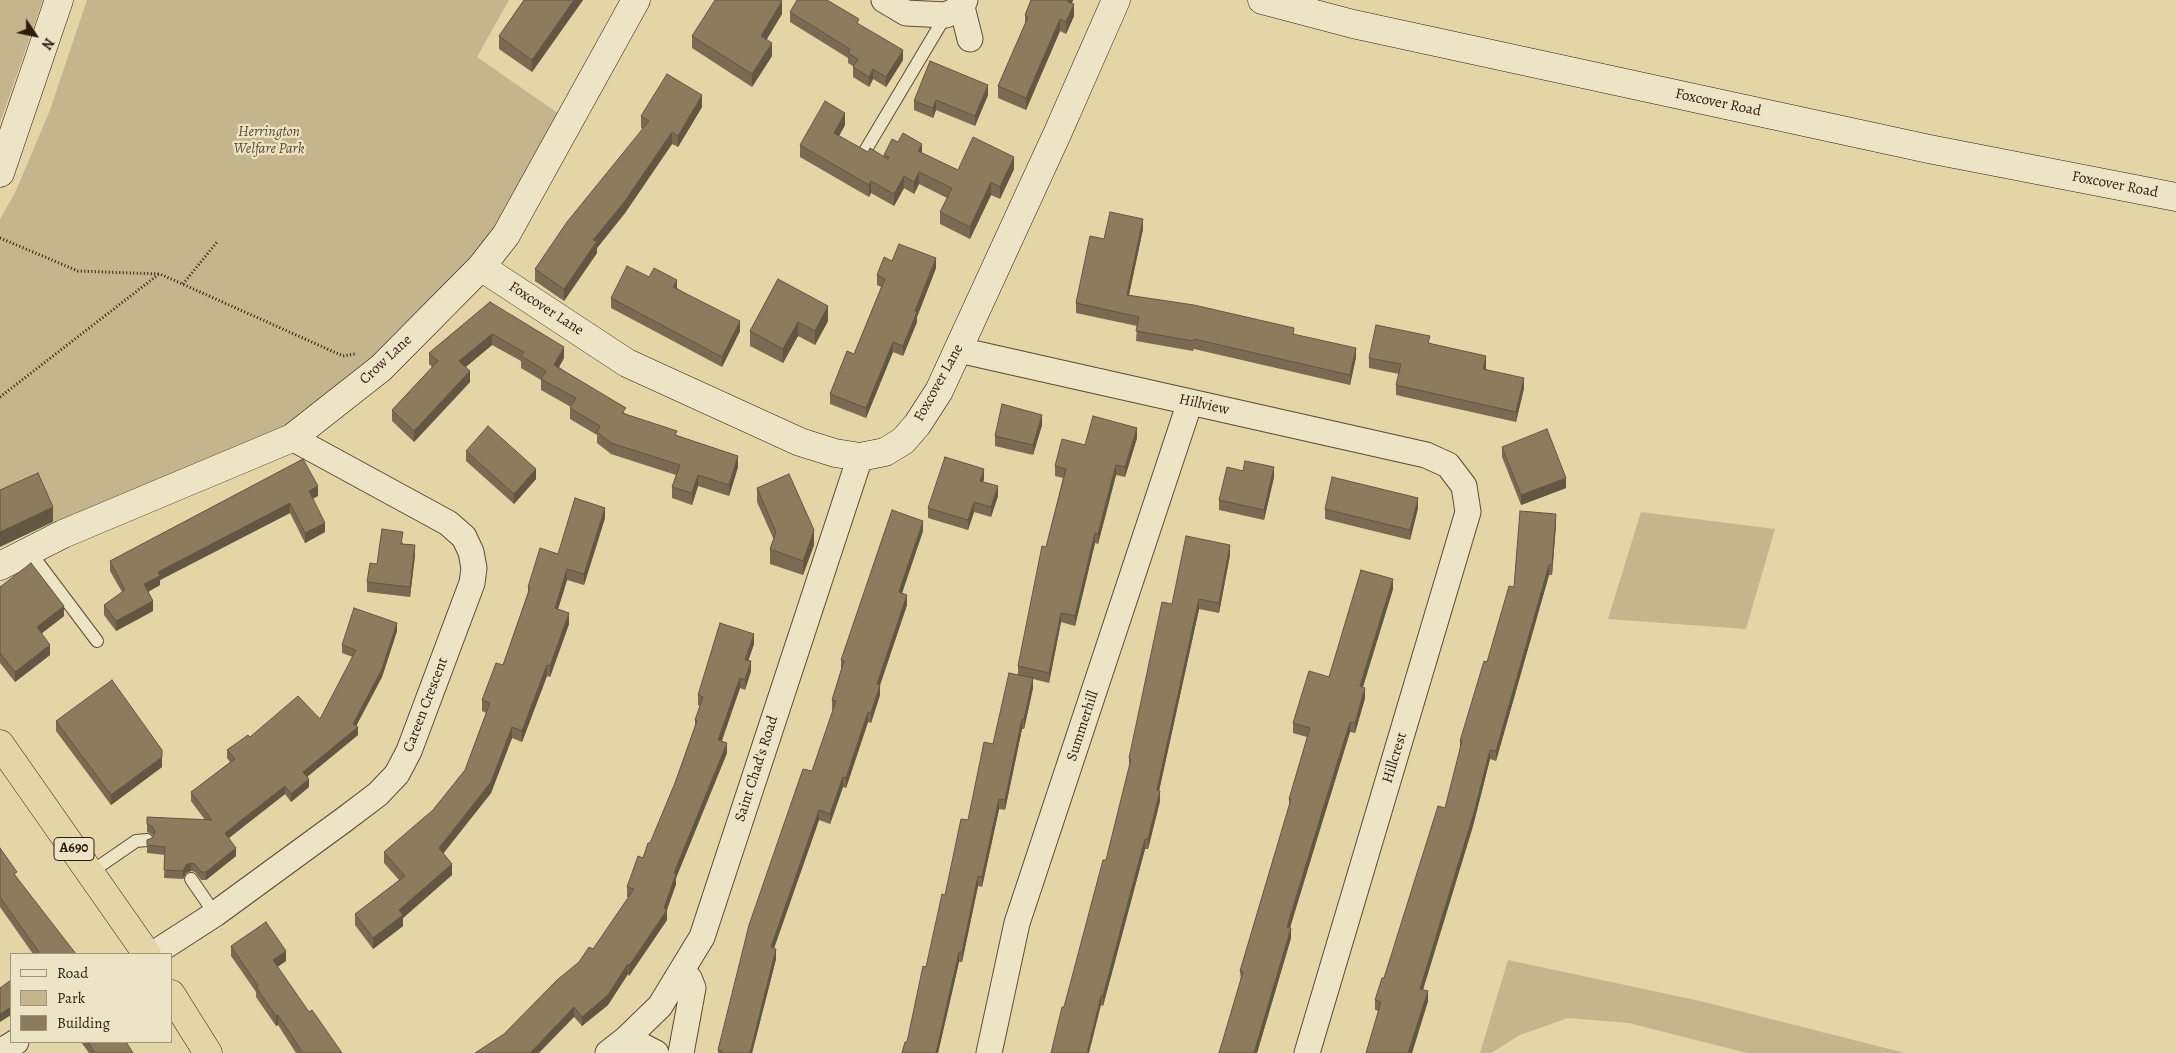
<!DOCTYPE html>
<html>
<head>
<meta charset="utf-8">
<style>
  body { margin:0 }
  #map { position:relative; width:2176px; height:1053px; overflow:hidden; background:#e4d5a6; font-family:Alegreya,serif }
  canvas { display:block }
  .legend { position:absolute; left:10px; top:953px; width:162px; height:90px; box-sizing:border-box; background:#ede4c5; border:1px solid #a1937c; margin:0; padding:6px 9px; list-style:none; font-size:15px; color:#2e1a0f }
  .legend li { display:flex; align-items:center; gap:10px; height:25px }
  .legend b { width:25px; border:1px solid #a1937c }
  .north { position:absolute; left:10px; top:10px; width:50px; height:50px; -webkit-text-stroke:4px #ede4c5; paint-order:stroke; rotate:124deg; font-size:14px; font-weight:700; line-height:20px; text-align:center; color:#2e1a0f }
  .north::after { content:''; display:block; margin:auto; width:18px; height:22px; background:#2e1a0f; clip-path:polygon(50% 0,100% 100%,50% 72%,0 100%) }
</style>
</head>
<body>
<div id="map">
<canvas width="2176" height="1053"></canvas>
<ul class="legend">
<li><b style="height:6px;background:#ede4c5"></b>Road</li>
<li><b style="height:14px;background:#c5b58c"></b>Park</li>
<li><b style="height:14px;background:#8d7b5e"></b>Building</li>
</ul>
<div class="north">N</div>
</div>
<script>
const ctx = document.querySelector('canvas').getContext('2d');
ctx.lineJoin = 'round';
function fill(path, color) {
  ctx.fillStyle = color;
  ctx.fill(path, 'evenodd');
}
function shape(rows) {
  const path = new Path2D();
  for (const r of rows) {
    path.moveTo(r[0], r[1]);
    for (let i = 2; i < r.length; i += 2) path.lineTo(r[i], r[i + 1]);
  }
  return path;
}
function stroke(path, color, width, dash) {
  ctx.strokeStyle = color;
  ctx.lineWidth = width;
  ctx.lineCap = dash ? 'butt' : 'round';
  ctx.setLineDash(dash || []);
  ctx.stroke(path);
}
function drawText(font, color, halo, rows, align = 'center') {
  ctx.font = font + ' Alegreya,serif';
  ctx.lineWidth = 4.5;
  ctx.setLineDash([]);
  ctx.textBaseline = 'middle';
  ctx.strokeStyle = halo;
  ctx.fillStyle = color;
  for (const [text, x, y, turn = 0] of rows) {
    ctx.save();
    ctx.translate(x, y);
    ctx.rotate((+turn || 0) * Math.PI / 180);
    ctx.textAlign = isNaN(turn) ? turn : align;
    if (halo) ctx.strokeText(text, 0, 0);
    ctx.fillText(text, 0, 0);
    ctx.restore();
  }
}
const green = shape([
  [0,0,43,0,0,123],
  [87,0,509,0,477,57,559,114,496,228,472,261,374,360,297,422,55,525,38,488,0,504,0,219,15,193,50,110],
  [1641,512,1775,529,1746,629,1608,619],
  [1508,960,1700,1001,1905,1053,1747,1053,1629,1023,1568,1018,1520,1035,1491,1053,1480,1053]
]);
const path = shape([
  [0,238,78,271,160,274,343,356,355,354],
  [183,284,217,242],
  [0,397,159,274]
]);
const lane = shape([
  [865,151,946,15],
  [30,552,97,641],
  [91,872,136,841,147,840],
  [191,879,215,914]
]);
const street = shape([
  [884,0,906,13,946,15,962,7,965,0],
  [962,7,970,39],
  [959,350,1426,455,1448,465,1464,486,1468,512,1307,1053],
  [153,954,215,914,345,819,378,794,397,774,409,751,472,583,474,568,471,552,464,537,448,523,292,438],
  [627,1038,656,1053],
  [0,1052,16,1042],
  [608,1053,627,1038,660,1006,702,937,860,457],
  [681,1053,693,988,689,978,681,973],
  [989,1053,1017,923,1190,402]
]);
const secondary = shape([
  [1262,0,1353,24,1929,149,2176,197],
  [0,173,59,0],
  [481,267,627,363,800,442,835,453,860,457,885,452,903,441,917,425,939,391,1058,132,1116,0],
  [0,566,63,534,292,438,381,368,481,267,506,235,636,0]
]);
const highway = shape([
  [0,744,147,954],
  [171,994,208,1053]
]);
const wall = shape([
  [524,0,583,0,532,72,499,49,499,36],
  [1031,0,1073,0,1072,3,1074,16,1066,34,1060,31,1026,110,998,98,998,86,1025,24,1025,15],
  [790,12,859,25,903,60,886,87,873,79,869,87,853,77,853,66,848,63,848,58,790,22],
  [782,14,766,40,772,56,752,87,692,48,692,36],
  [988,95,975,126,936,110,933,118,914,110,914,101],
  [702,107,678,147,672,144,625,213,597,248,597,253,564,301,535,281,535,269,643,129,641,128,641,116],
  [845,125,839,136,868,152,884,156,884,155,922,153,958,170,1014,169,1000,199,991,195,970,239,940,224,940,212,947,198,919,184,914,194,904,188,894,206,871,193,869,197,800,157,800,145],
  [1143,229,1129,295,1294,334,1356,357,1350,385,1194,349,1193,351,1136,341,1137,326,1076,313,1076,303,1104,239],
  [892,261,936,268,917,317,917,322,903,356,893,352,866,418,830,404,830,394,854,354,881,287,877,285,877,275],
  [649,277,677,288,740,331,722,367,611,308,611,298],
  [778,279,828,321,815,345,798,336,783,363,750,346,750,331],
  [490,302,564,358,559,367,626,414,677,435,738,467,729,496,698,486,692,505,672,498,672,487,676,475,611,454,597,443,597,435,570,419,570,408,571,407,541,390,541,380,521,368,521,361,492,345,466,367,470,382,414,442,392,421,392,410,432,367,429,364,429,353],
  [1430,343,1486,366,1486,369,1524,388,1516,422,1396,395,1396,385,1399,374,1369,368,1369,358],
  [1042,425,1033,455,995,446,995,436],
  [1137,438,1125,477,1116,475,1098,544,1095,543,1075,626,1061,622,1049,683,1033,679,1033,688,1024,729,1022,729,1005,810,999,809,982,887,978,886,962,962,959,962,938,1053,902,1053,907,1042,945,895,968,820,993,744,1018,675,1018,666,1046,547,1063,478,1055,476,1055,466,1085,445],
  [1502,447,1566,488,1521,505,1502,457],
  [466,451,536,479,514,504,466,461],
  [303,459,318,496,312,498,325,532,305,543,290,513,160,580,160,585,148,592,153,611,116,631,104,615,104,605,122,592,110,571,110,561],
  [1243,471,1274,477,1264,520,1219,510,1219,500],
  [984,479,983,482,998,496,991,517,974,512,968,530,928,518,928,508],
  [757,488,814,545,803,575,770,564,770,549,774,540,757,502],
  [1418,508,1410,540,1325,519,1325,509],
  [605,518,584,585,567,580,558,609,569,624,550,677,547,676,522,742,512,738,491,793,443,853,452,875,403,918,403,926,373,949,355,925,355,914,399,880,384,863,384,852,433,810,465,770,486,713,482,711,482,700,503,665,528,592,528,587,558,554],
  [1556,524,1552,575,1549,575,1496,761,1490,759,1473,826,1423,990,1428,1001,1412,1053,1366,1053,1379,1011,1375,1010,1375,1000,1384,978,1445,808,1460,749,1460,741,1514,587],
  [923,531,902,593,907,605,880,685,880,695,871,723,868,722,846,788,843,787,830,824,819,820,774,948,776,959,752,1053,718,1053,718,1050,833,710,832,709,832,700,841,670,841,660],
  [403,542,403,544,415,555,410,597,367,592,367,582],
  [1230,555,1219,613,1199,609,1159,791,1160,801,1148,849,1145,849,1103,1006,1101,1005,1064,1007,1106,860,1129,768,1129,758,1172,604],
  [0,587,64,616,42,633,50,655,15,682,0,663],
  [1393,589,1363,687,1365,698,1355,733,1350,732,1323,819,1290,928,1291,938,1257,1053,1219,1053,1241,981,1240,971,1289,807,1289,799,1307,737,1293,733,1293,723,1329,677],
  [397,631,382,677,356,726,358,735,307,777,309,787,291,802,285,794,229,838,236,856,206,880,201,880,195,872,191,871,186,873,183,879,164,878,165,855,147,853,147,840,152,838,153,835,147,832,147,817,205,820,191,801,191,792,230,762,227,758,227,750,250,737,320,719,353,657,342,653,342,645],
  [754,644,748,661,751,671,745,690,740,688,722,741,727,753,676,878,676,884,667,910,667,920,629,976,628,974,608,1005,582,1026,574,1017,504,1034,593,949,629,897,627,897,627,887,650,843,675,783,695,726,695,720,700,706,698,705,698,695],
  [56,721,162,767,111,805,56,731],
  [0,848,17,878,76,954,33,954,0,907],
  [231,946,286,961,277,967,309,1012,342,1053,296,1053,278,1025,276,1026,256,997,256,992,231,956],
  [81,1042,126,1042,133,1053,89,1053]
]);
const shadedWall = shape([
  [574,0,583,0,532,72,532,60],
  [1068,0,1073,0,1068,13],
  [782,1,782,14,761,49,761,36],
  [1074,4,1074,16,1066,34,1066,22],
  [1060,19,1060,31,1026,110,1026,98],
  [772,43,772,56,752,87,752,74],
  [903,50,903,60,886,87,886,77],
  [873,69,873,79,869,87,869,77],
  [988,85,988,95,975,126,975,116],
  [702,95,702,107,678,147,678,136],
  [936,100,936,110,933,118,933,108],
  [845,113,845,125,834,145,834,133],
  [672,132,672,144,625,213,597,248,597,253,564,301,564,289,593,240],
  [922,144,922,156,918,151],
  [1014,157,1014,169,1000,199,1000,187],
  [919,172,919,184,914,194,914,182],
  [904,176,904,188,894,206,894,194],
  [871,181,871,193,869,197,869,185],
  [991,182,991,195,970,239,970,227],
  [1143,219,1143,229,1127,304,1127,295],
  [936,258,936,268,917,317,917,322,903,356,903,346,915,311],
  [677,280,677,290,673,287],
  [828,306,828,321,815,345,815,331],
  [740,321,740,331,722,367,722,357],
  [798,322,798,336,783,363,783,349],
  [492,334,492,345,459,372,459,361],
  [893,342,893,352,866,418,866,408],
  [564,347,564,358,554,376,554,365],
  [1356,348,1356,357,1350,385,1350,375],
  [1486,356,1486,366,1483,379,1483,369],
  [470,371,470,382,414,442,414,431],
  [1524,378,1524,388,1516,422,1516,412],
  [1042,415,1042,425,1033,455,1033,445],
  [1137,428,1137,438,1125,477,1125,467],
  [738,456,738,467,729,496,729,485],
  [1116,465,1116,475,1098,544,1098,534],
  [1274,467,1274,477,1264,520,1264,510],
  [536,469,536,479,514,504,514,494],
  [984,469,984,479,980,491,980,481],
  [698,475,698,486,692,505,692,493],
  [1566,478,1566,488,1521,505,1521,495],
  [318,486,318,496,309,501,309,491],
  [998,486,998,496,991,517,991,507],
  [1418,498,1418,508,1410,540,1410,530],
  [974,502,974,512,968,530,968,520],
  [290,503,290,513,160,580,160,585,144,594,144,584,158,572],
  [53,507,53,522,0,547,0,532],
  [605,508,605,518,584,585,584,574],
  [1556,514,1556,524,1552,575,1552,565],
  [923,521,923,531,899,602,899,592],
  [325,523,325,532,305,543,305,533],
  [814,530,814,545,803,575,803,561],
  [1095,533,1095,543,1075,626,1075,616],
  [415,545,415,555,410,597,410,587],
  [1230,545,1230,555,1219,613,1219,603],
  [1549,565,1549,575,1496,761,1496,751],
  [567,569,567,580,555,619,555,608],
  [1393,579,1393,589,1360,696,1360,686],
  [907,595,907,605,880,685,880,695,871,723,871,713,877,684],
  [1199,599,1199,609,1157,800,1157,790],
  [153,601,153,611,116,631,116,621],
  [64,606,64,616,37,637,37,627],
  [569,613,569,624,550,677,550,666],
  [1061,613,1061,622,1049,683,1049,673],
  [397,623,397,631,382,677,354,730,358,727,358,735,303,780,303,772,353,724],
  [754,634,754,644,745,670,745,660],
  [50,645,50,655,15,682,15,672],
  [751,661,751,671,745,690,745,680],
  [547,665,547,676,522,742,522,731],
  [740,678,740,688,718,750,718,740],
  [1033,678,1033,688,1024,729,1024,719],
  [1365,688,1365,698,1355,733,1355,723],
  [868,712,868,722,846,788,846,778],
  [1022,719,1022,729,1005,810,1005,800],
  [1350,722,1350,732,1287,937,1287,927],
  [512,727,512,738,491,793,439,859,439,848],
  [727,743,727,753,676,878,676,884,666,912,667,910,667,920,629,976,629,966,664,908,674,873],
  [1490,750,1490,759,1473,826,1420,999,1420,989],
  [162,757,162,767,111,805,111,795],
  [843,777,843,787,830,824,830,814],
  [309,779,309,787,291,802,291,794],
  [285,786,285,794,225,841,225,833],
  [1160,791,1160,801,1148,849,1148,839],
  [999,799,999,809,982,887,982,877],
  [819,810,819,820,771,957,771,947],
  [1145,839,1145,849,1103,1006,1103,996],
  [236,848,236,856,206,880,206,872],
  [191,863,191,871,186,873,183,879,183,871,186,865],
  [452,864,452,875,403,918,403,926,373,949,373,938,399,910],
  [978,876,978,886,962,962,962,952],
  [1291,928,1291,938,1257,1053,1254,1053],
  [776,949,776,959,752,1053,750,1053],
  [286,951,286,961,273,970,273,960],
  [959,952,959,962,938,1053,936,1053],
  [628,964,628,974,608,1005,582,1026,582,1017],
  [1428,991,1428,1001,1412,1053,1408,1053],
  [1101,996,1101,1005,1089,1053,1087,1053],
  [11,1007,11,1015,0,1022,0,1014],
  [574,1007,574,1017,539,1053,530,1053],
  [278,1015,278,1025,276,1026,276,1016]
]);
const building = shape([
  [524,0,574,0,532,60,499,36,524,0],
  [715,0,780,0,782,1,761,36,772,43,752,74,692,36,715,0],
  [797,0,827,0,859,19,857,23,903,50,886,77,873,69,869,77,853,67,858,59,848,53,850,49,790,12,797,0],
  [1031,0,1068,0,1068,2,1074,4,1066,22,1060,19,1026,98,998,86,1028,17,1025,15,1031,0],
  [930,61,988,85,975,116,936,100,933,108,914,101,930,61],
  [667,74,702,95,678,136,672,132,625,201,593,240,597,241,564,289,535,269,567,222,649,121,641,116,667,74],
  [825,101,845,113,834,133,868,152,870,148,888,159,889,157,884,155,892,139,898,142,903,133,922,144,918,151,958,170,973,137,1014,157,1000,187,991,182,970,227,940,212,952,188,919,172,914,182,904,176,894,194,871,181,869,185,800,145,825,101],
  [1110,212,1143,219,1127,295,1194,305,1294,328,1293,334,1356,348,1350,375,1194,339,1193,341,1136,331,1139,317,1076,303,1090,236,1104,239,1110,212],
  [899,244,936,258,915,311,917,312,903,346,893,342,866,408,830,394,847,351,854,354,885,279,877,275,884,257,892,261,899,244],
  [627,266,649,277,654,268,677,280,673,287,740,321,722,357,611,298,627,266],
  [778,279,828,306,815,331,798,322,783,349,750,331,778,279],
  [490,302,564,347,554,365,626,408,622,413,677,431,675,435,738,456,729,485,698,475,692,493,672,487,680,465,611,443,597,432,600,426,570,408,576,398,541,379,546,371,521,356,524,352,492,334,459,361,470,371,414,431,392,410,438,361,429,353,490,302],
  [1376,325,1430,336,1428,343,1486,356,1483,369,1524,378,1516,412,1396,385,1401,364,1369,358,1376,325],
  [1002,404,1042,415,1033,445,995,436,1002,404],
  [1093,416,1137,428,1125,467,1116,465,1098,534,1095,533,1075,616,1061,613,1049,673,1018,666,1042,546,1046,547,1066,469,1055,466,1062,439,1085,445,1093,416],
  [488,426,536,469,514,494,466,451,488,426],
  [1547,429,1566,478,1521,495,1502,447,1547,429],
  [945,457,984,469,980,481,998,486,991,507,974,502,968,520,928,508,945,457],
  [303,459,318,486,309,491,325,523,305,533,290,503,158,572,160,576,144,584,153,601,116,621,104,605,125,590,110,561,303,459],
  [1245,461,1274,467,1264,510,1219,500,1227,467,1243,471,1245,461],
  [38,473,53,507,0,532,0,490,38,473],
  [789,474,814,530,803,561,770,549,776,532,757,488,789,474],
  [1332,477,1418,498,1410,530,1325,509,1332,477],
  [575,498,605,508,584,574,567,569,555,608,569,613,550,666,547,665,522,731,512,727,491,782,439,848,452,864,399,910,403,915,373,938,355,914,405,876,384,852,433,810,465,770,490,703,482,700,496,663,503,665,530,588,528,587,540,548,558,554,575,498],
  [892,510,923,521,899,592,907,595,877,684,880,685,871,713,868,712,846,778,843,777,830,814,819,810,771,947,776,949,750,1053,722,1053,722,1051,718,1050,749,925,803,769,812,771,836,701,832,700,844,661,841,660,892,510],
  [1520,511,1556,514,1552,565,1549,565,1496,751,1490,750,1473,816,1420,989,1428,991,1408,1053,1366,1053,1381,1002,1375,1000,1382,978,1384,978,1438,806,1445,808,1462,741,1460,741,1484,661,1487,662,1509,586,1514,587,1520,511],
  [382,529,403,532,401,544,415,545,410,587,367,582,370,563,377,564,382,529],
  [1186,536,1230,545,1219,603,1199,599,1157,790,1160,791,1148,839,1145,839,1103,996,1101,996,1087,1053,1051,1053,1062,1007,1064,1007,1103,860,1106,860,1131,759,1129,758,1162,602,1172,604,1186,536],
  [31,563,64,606,37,627,50,645,15,672,0,653,0,587,31,563],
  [1361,570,1393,579,1360,686,1365,688,1355,723,1350,722,1323,809,1287,927,1291,928,1254,1053,1219,1053,1243,972,1240,971,1291,799,1289,799,1310,728,1293,723,1309,671,1329,677,1361,570],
  [354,608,397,623,382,669,353,724,358,727,303,772,309,779,291,794,285,786,225,833,236,848,206,872,201,872,195,864,191,863,186,865,183,871,164,870,165,847,147,845,147,840,152,838,155,832,153,827,147,824,147,817,212,820,191,792,235,759,227,750,248,735,250,737,298,696,320,719,356,650,342,645,354,608],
  [720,623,754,634,745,660,751,661,745,680,740,678,718,740,727,743,674,873,676,874,664,908,667,910,629,966,628,964,608,995,582,1017,574,1007,530,1053,475,1053,504,1034,557,980,579,962,589,947,593,949,634,889,627,887,638,856,643,858,648,843,650,843,675,783,697,721,695,720,703,697,698,695,720,623],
  [1009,673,1033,678,1024,719,1022,719,1005,800,999,799,982,877,978,876,962,952,959,952,936,1053,902,1053,905,1042,907,1042,923,966,926,967,942,894,945,895,961,819,968,820,984,742,993,744,1009,673],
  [112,680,162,750,162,757,111,795,56,721,112,680],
  [0,848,17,872,14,874,76,954,35,954,39,952,0,897,0,848],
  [266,922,286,951,273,960,309,1012,312,1010,342,1053,303,1053,278,1015,276,1016,256,987,258,986,231,946,266,922],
  [11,980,11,1007,0,1014,0,988,11,980],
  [88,1042,126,1042,133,1053,95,1053,88,1042]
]);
const shields = [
  [74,849,40]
];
const shieldNames = [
  ["A690",74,849]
];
const streetNames = [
  ["Foxcover Road",1718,103,12],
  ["Foxcover Road",2115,185,11],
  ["Foxcover Lane",546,309,33],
  ["Crow Lane",386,360,-43],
  ["Foxcover Lane",939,383,-61],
  ["Hillview",1204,405,13],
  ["Careen Crescent",426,705,-69],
  ["Summerhill",1083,726,-72],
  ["Hillcrest",1395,758,-73],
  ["Saint Chad's Road",757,769,-72]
];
const parkNames = [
  ["Herrington",269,132],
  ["Welfare Park",269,149]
];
fill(green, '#c5b58c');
stroke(lane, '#5c4935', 14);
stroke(street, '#5c4935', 27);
stroke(secondary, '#2e1a0f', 29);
stroke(highway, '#2e1a0f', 29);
stroke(path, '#2e1a0f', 3, [1, 2.5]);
stroke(lane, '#ede4c5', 12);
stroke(street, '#ede4c5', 25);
stroke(secondary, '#ede4c5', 28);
stroke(highway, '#e4d5a6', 28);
fill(wall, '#796a51');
fill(shadedWall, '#635642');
fill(building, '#8d7b5e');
stroke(building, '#635642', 1);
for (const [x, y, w] of shields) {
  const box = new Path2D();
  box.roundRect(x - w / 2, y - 11.5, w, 23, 4);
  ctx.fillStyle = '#ede4c5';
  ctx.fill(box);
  stroke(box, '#2e1a0f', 1);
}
drawText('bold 14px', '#2e1a0f', null, shieldNames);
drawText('15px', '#2e1a0f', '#ede4c5', streetNames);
drawText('italic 15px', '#5b4834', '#ede4c5', parkNames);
</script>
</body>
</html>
